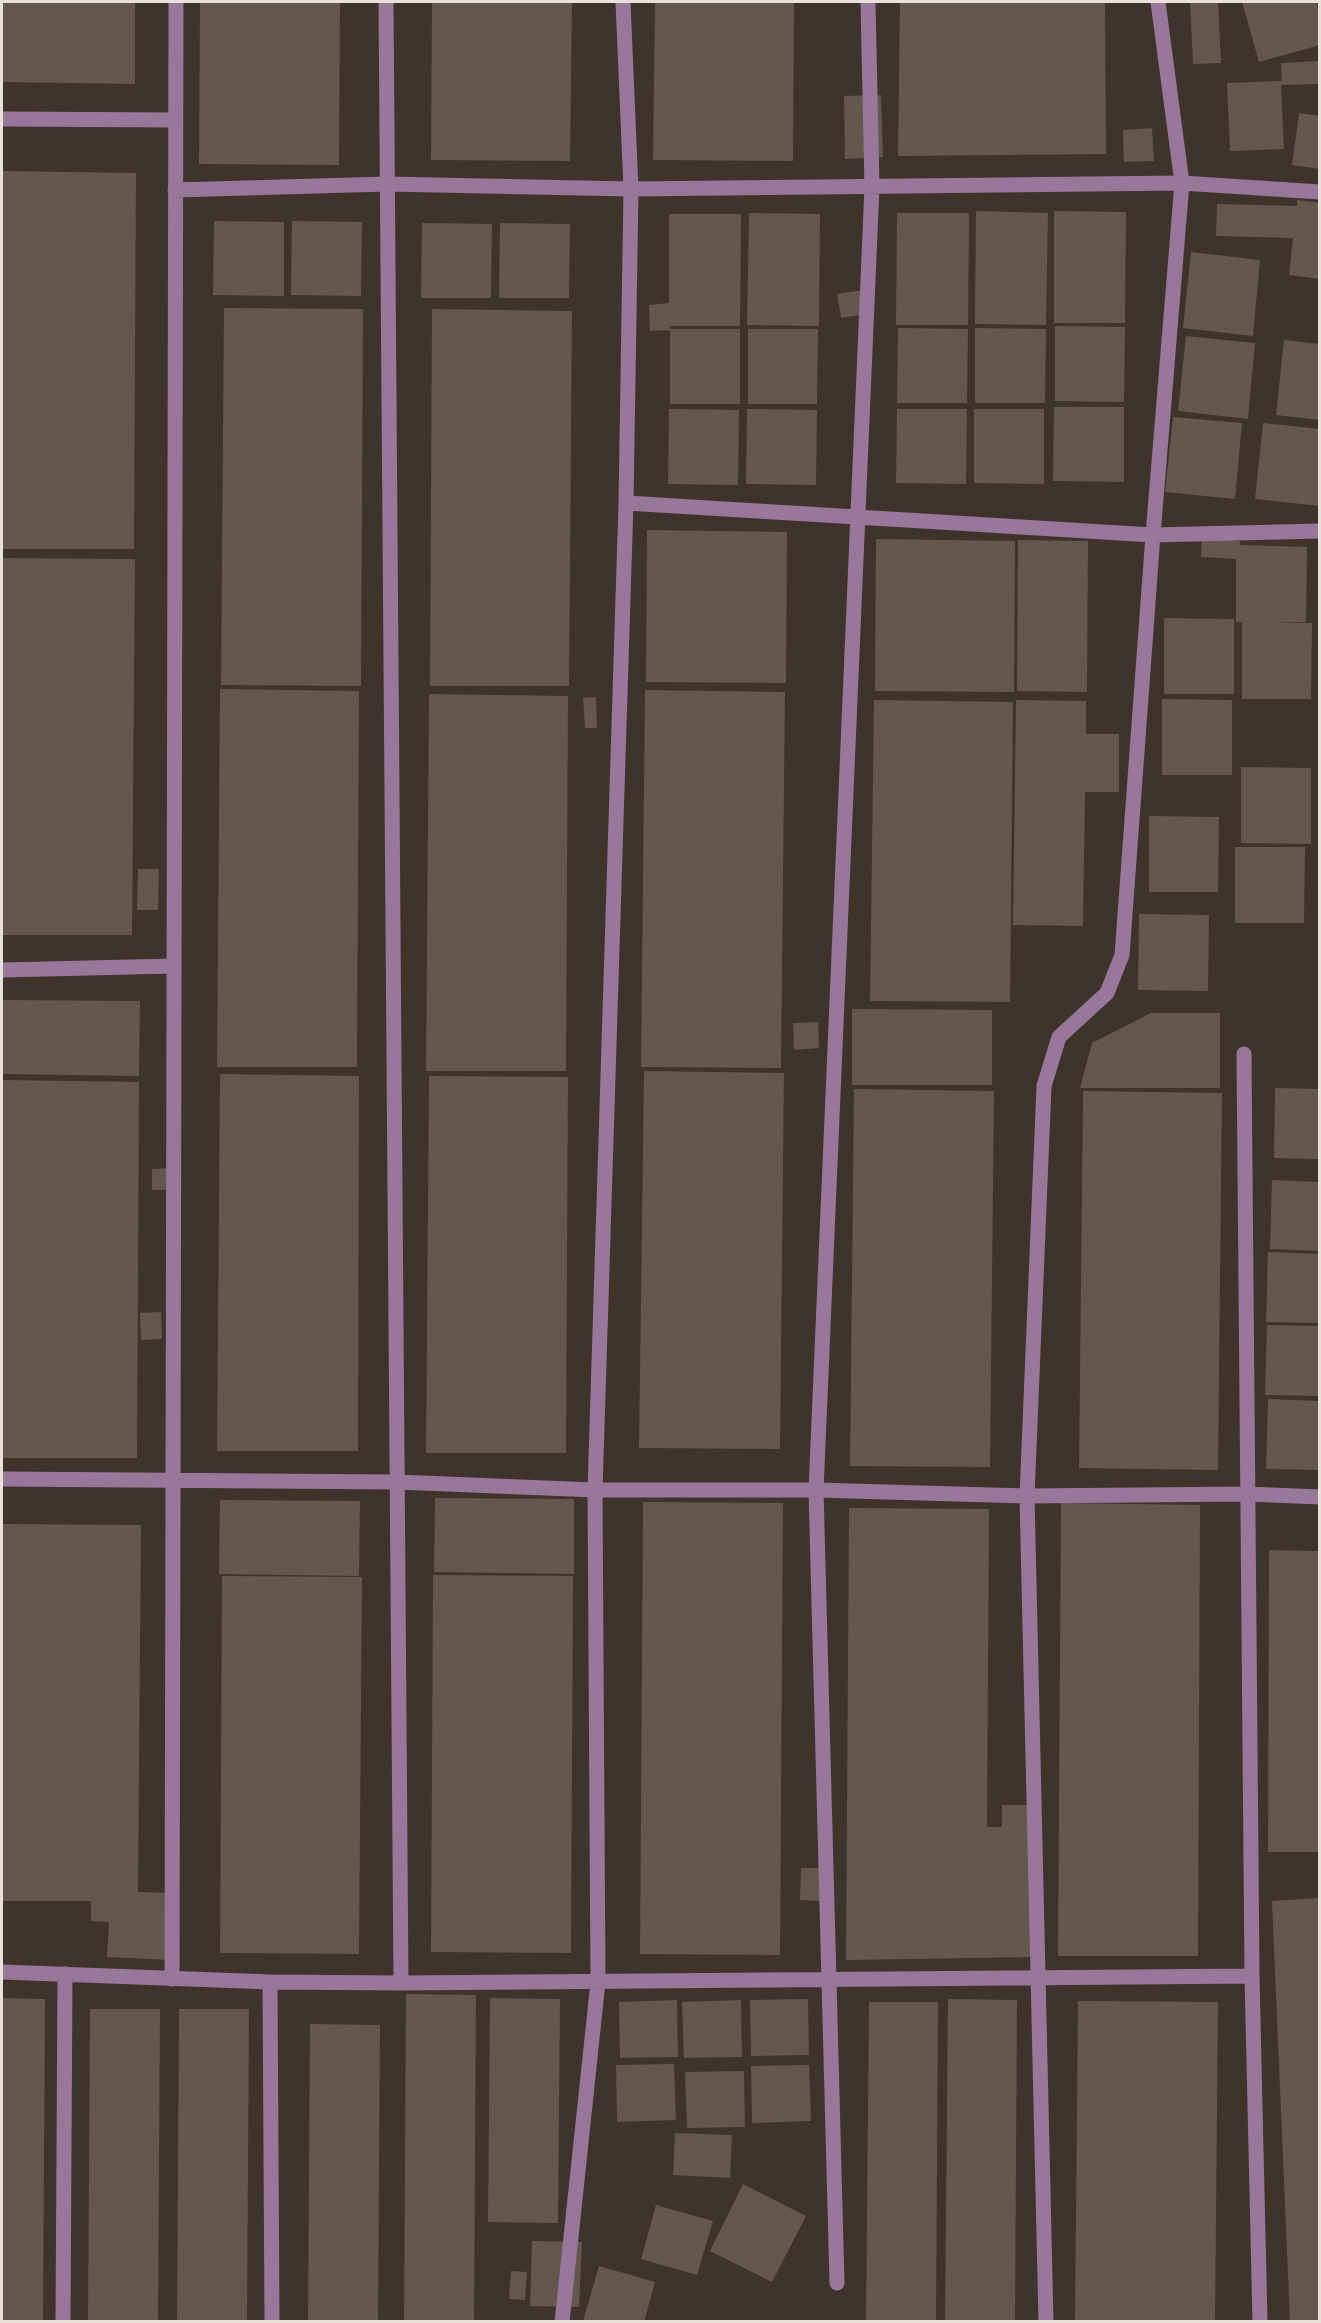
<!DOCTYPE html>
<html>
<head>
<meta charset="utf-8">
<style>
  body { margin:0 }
  #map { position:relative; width:1321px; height:2323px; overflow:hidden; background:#3e342b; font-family:"DM Sans",sans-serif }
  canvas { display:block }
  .frame { position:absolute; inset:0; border:3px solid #e8e1db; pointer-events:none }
</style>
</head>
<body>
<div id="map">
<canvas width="1321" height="2323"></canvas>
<div class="frame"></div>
</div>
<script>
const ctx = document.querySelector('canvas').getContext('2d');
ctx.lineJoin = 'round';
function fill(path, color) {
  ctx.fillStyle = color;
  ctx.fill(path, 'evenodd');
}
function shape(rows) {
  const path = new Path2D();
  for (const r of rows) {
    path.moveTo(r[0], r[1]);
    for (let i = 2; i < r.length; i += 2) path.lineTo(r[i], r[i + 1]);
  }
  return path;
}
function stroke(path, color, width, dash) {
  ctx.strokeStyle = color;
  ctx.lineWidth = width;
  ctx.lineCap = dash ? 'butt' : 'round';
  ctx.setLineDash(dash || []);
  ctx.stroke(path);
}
const building = shape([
  [2,2,135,2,135,84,2,82],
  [200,2,340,2,339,165,199,164],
  [432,2,572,2,570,161,431,160],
  [655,2,794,2,793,161,653,160],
  [900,2,1105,2,1106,154,898,156],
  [1190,2,1218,2,1221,63,1193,64],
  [1242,2,1316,2,1320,13,1320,45,1259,62],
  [1320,61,1320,84,1281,85,1284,149,1230,151,1227,83,1282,81,1281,63],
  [881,95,883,157,845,159,844,96],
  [1299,113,1320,116,1320,169,1292,165],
  [1152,128,1154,161,1124,162,1123,130],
  [2,171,136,173,134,549,2,549],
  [1297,200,1320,203,1320,279,1289,275,1293,238,1216,236,1217,204,1297,206],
  [976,211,1048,213,1046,325,975,324],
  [1054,211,1126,212,1125,323,1054,323],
  [749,213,820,214,819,326,747,325],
  [897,213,969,213,968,325,896,325],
  [669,214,741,214,740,326,670,326,670,330,650,331,649,305,669,303],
  [214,221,284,222,284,296,213,295],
  [292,221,362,222,361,296,291,295],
  [422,223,492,224,491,298,421,298],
  [500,223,570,224,569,298,499,298],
  [1191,252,1260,260,1253,336,1183,328],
  [863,290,867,314,841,318,837,294],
  [224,308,363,309,361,686,221,685],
  [432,309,572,311,569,686,430,686],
  [1055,326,1125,327,1124,402,1055,401],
  [898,328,968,329,967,403,897,403],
  [975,328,1046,329,1045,403,975,403],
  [670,329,740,329,740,404,670,404],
  [748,329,818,329,817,404,748,404],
  [1186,336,1255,343,1248,419,1178,411],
  [1284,340,1320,344,1320,420,1276,415],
  [1054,407,1124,407,1124,482,1053,481],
  [669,409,739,410,738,485,668,484],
  [747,409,817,410,816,485,746,484],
  [897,409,967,409,966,484,896,483],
  [974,409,1044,409,1044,484,974,483],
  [1173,417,1242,423,1235,499,1165,492],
  [1263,423,1320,429,1320,506,1255,499],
  [647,530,787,532,786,683,646,682],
  [1202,538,1240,541,1240,545,1307,547,1306,622,1276,623,1312,623,1311,699,1242,699,1242,622,1236,622,1236,559,1201,557],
  [876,539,1015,541,1014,692,875,691],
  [1018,540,1088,541,1087,692,1017,691],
  [2,558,135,559,132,935,2,935],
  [1164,618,1234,619,1234,694,1164,694],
  [220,689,359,691,357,1067,217,1067],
  [645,690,785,692,781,1068,641,1067],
  [429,694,568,696,566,1071,426,1071],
  [596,697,597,728,585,728,583,698],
  [1162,699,1232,700,1232,775,1162,775],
  [874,700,1013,702,1010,1002,870,1001],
  [1016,700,1086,701,1086,734,1119,734,1119,792,1085,792,1083,926,1013,925],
  [1241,767,1311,768,1311,844,1241,843],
  [1149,816,1219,817,1218,892,1149,892],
  [1235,847,1305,847,1304,923,1235,923],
  [138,869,159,869,158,910,137,910],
  [1139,914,1209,915,1208,991,1138,990],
  [2,1000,140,1001,139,1076,2,1074],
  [852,1009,992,1010,992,1085,852,1085],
  [1151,1013,1220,1013,1220,1088,1080,1088,1092,1043],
  [818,1022,819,1048,794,1050,793,1023],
  [644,1071,784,1073,780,1449,639,1448],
  [220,1074,359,1076,358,1451,217,1451],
  [429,1076,568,1077,566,1453,426,1453],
  [2,1080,139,1082,137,1458,2,1458],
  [1275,1088,1320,1089,1320,1159,1274,1158],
  [854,1089,994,1091,990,1467,850,1466],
  [1083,1091,1222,1093,1218,1470,1079,1468],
  [174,1168,174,1190,152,1190,152,1169],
  [1272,1180,1320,1182,1320,1251,1270,1249],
  [1268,1252,1320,1254,1320,1323,1266,1322],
  [161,1312,162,1339,141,1340,140,1313],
  [1267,1325,1320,1326,1320,1396,1265,1395],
  [1268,1399,1320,1401,1320,1470,1266,1469],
  [435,1498,574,1499,574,1574,434,1572],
  [220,1500,360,1501,359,1576,219,1574],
  [643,1502,783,1503,780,1955,640,1954],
  [1061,1503,1200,1505,1198,1956,1058,1956],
  [849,1508,989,1509,987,1827,1002,1827,1002,1805,1039,1805,1036,1957,846,1960],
  [2,1524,141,1525,138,1892,175,1893,172,1960,107,1957,109,1922,91,1921,91,1901,2,1901],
  [1269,1550,1320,1551,1320,1852,1268,1852],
  [433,1575,573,1576,571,1953,431,1952],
  [222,1576,362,1577,359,1954,220,1953],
  [801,1868,822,1868,821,1901,800,1900],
  [1320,1898,1320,2322,1290,2322,1272,1901],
  [406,1994,476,1995,474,2322,404,2322],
  [2,1998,45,1999,43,2322,2,2322],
  [490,1998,560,1999,558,2223,488,2222],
  [808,1999,809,2055,751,2056,750,2000],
  [948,1999,1017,2000,1015,2322,945,2322],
  [677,2000,678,2057,620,2058,619,2002],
  [741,2000,742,2057,684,2058,682,2002],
  [1078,2001,1218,2002,1215,2322,1075,2322],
  [869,2002,938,2002,936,2322,866,2322],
  [90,2009,160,2009,158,2322,88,2322],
  [179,2009,249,2009,247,2322,177,2322],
  [310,2024,380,2025,378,2322,308,2322],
  [674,2064,676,2120,617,2122,616,2065],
  [809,2065,811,2121,752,2123,751,2066],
  [744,2071,745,2127,687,2128,685,2072],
  [675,2133,732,2135,730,2178,673,2175],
  [743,2184,806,2216,772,2282,710,2251],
  [656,2205,713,2221,697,2275,641,2259],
  [532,2241,582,2242,579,2307,530,2306],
  [599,2266,655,2282,644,2322,583,2321],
  [511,2271,527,2272,525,2300,509,2299]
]);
const minor = shape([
  [386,2,401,1983],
  [2,119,176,120],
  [175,190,387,184,631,189,1182,183,1320,192],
  [626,503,1153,535,1320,531],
  [2,970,174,966],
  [1244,1054,1252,1976,1260,2322],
  [2,1479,397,1482,595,1490,816,1490,1027,1496,1247,1494,1320,1497],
  [2,1972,270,1982,401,1983,1252,1976],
  [172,1979,176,2],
  [270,1982,272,2322],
  [837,2283,816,1490,872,187,868,2],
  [63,2322,65,1974],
  [562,2322,598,1982,595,1490,626,503,631,189,623,2],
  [1046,2322,1027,1496,1044,1086,1059,1037,1107,993,1122,955,1153,535,1182,183,1158,2]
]);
fill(building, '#63574e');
stroke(minor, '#98779a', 15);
</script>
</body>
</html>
